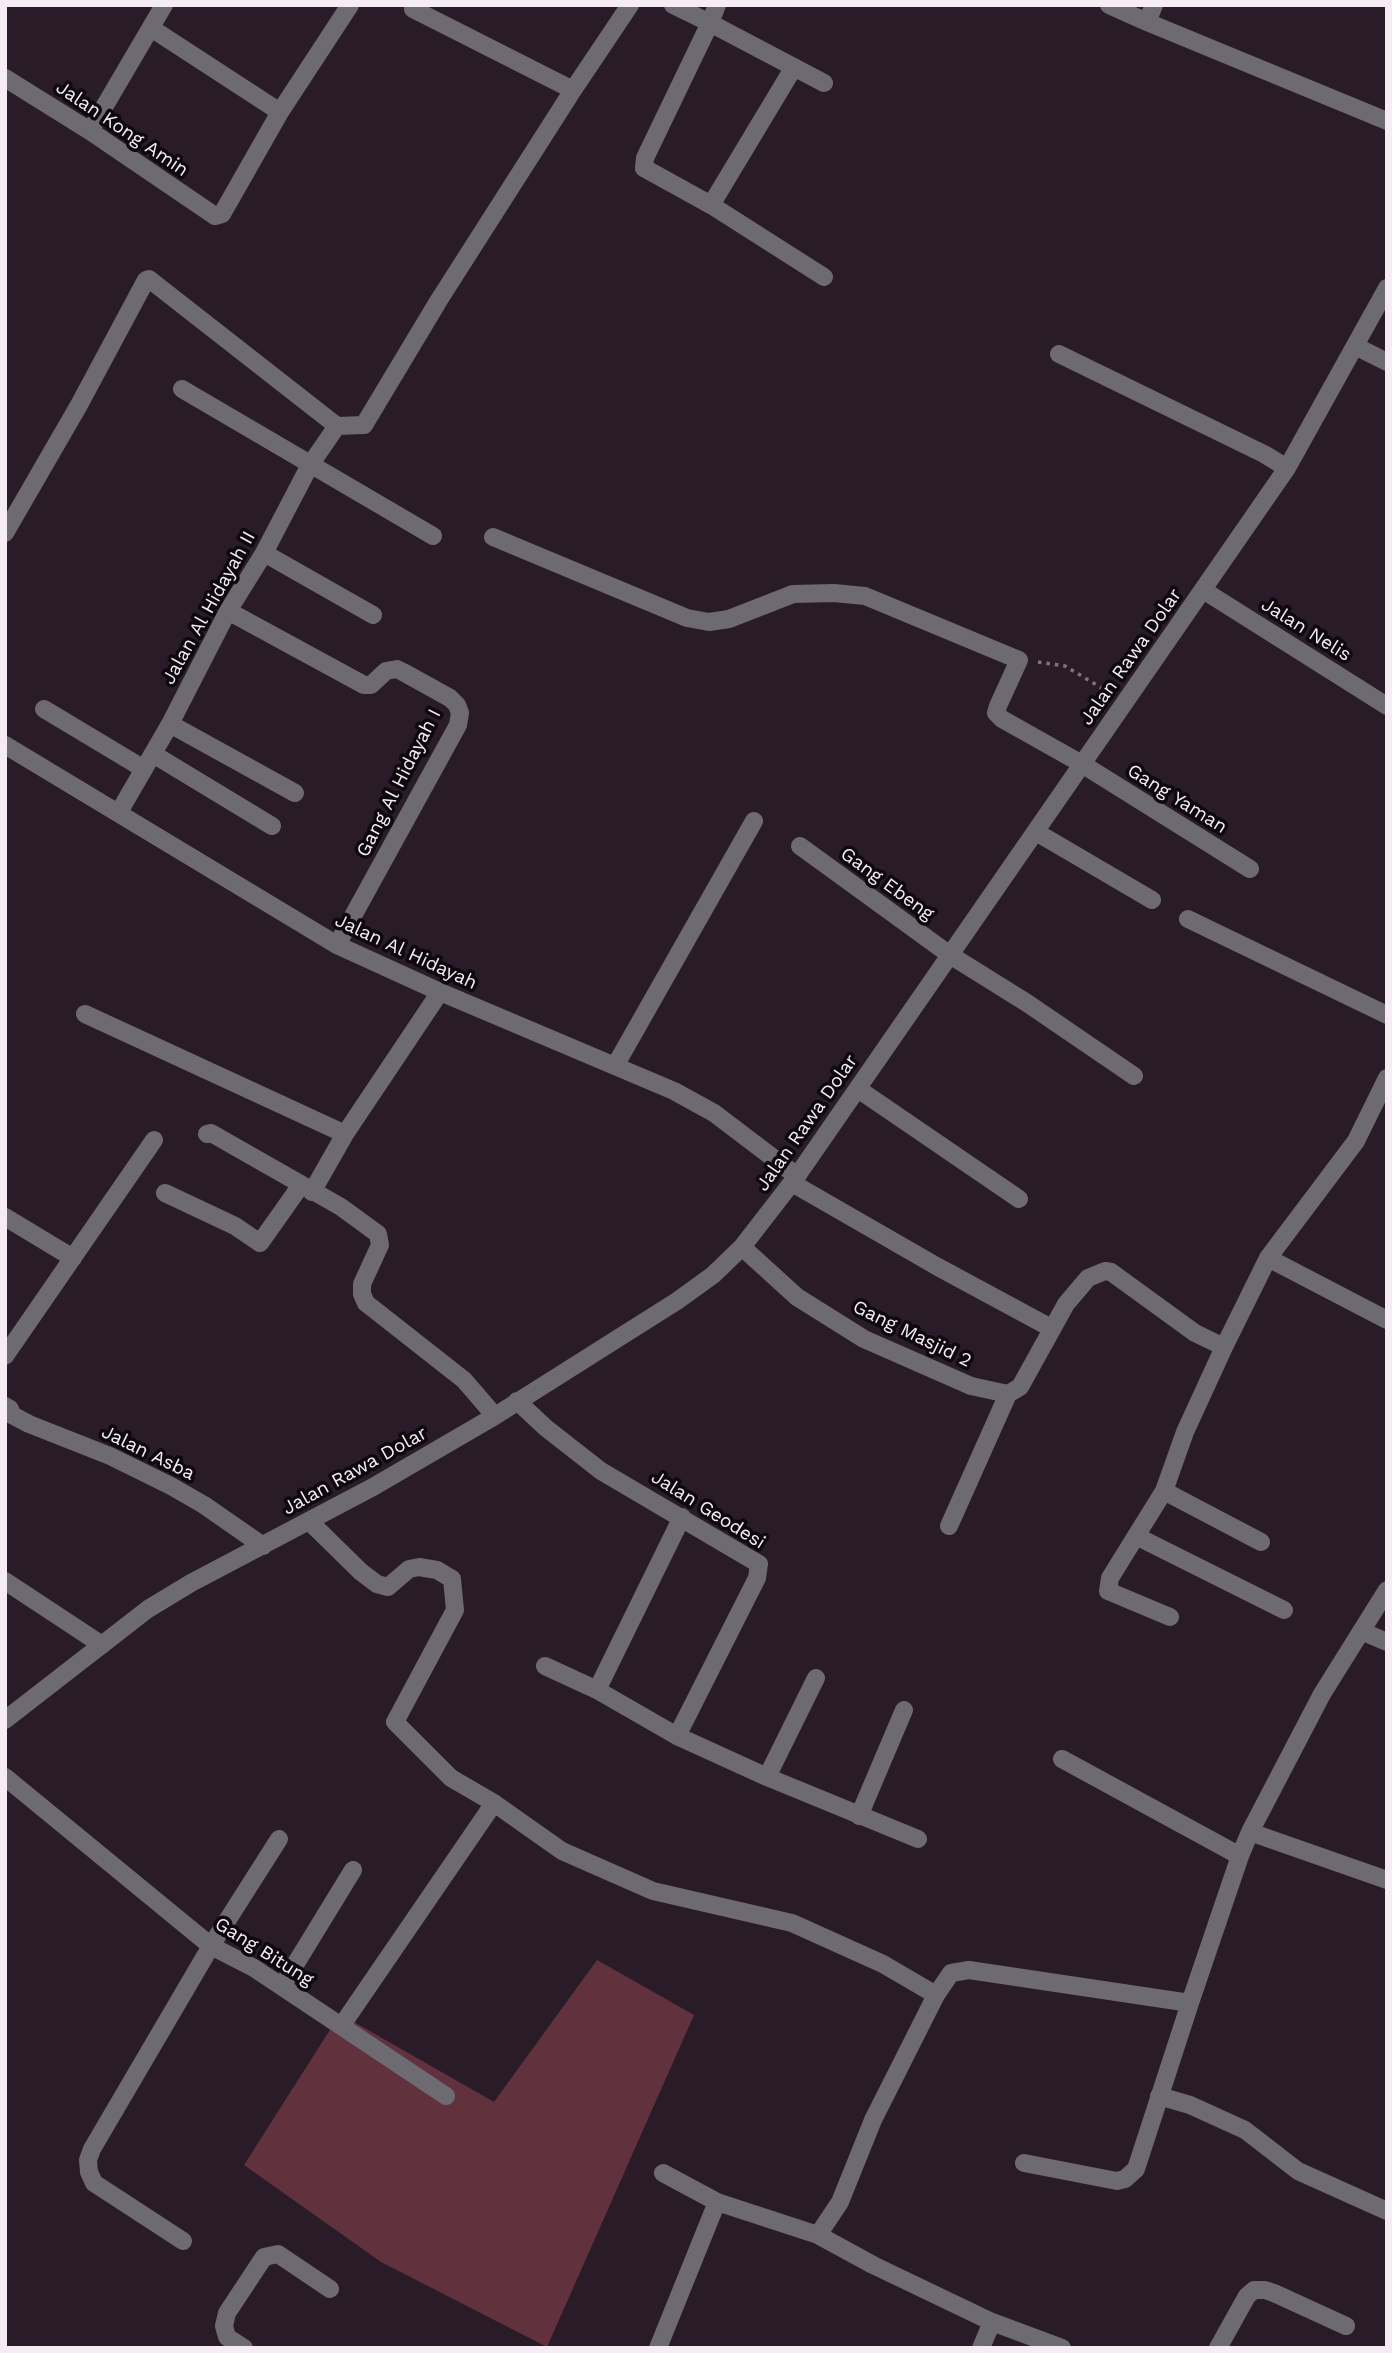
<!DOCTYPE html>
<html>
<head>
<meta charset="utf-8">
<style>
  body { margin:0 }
  #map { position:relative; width:1392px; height:2353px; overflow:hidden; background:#291c28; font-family:"Work Sans",sans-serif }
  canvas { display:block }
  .frame { position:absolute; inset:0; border:7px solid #f5ecf4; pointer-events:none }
</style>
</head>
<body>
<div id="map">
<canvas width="1392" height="2353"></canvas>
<div class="frame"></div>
</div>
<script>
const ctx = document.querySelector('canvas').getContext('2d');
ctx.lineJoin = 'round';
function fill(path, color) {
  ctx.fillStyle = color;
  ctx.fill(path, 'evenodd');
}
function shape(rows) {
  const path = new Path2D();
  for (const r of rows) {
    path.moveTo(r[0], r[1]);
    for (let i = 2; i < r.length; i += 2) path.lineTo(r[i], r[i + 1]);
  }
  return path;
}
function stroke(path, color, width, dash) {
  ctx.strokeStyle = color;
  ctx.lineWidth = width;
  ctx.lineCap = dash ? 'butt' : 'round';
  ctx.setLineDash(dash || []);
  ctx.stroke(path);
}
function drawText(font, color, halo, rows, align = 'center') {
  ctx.font = font + ' "Work Sans",sans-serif';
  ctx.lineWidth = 7;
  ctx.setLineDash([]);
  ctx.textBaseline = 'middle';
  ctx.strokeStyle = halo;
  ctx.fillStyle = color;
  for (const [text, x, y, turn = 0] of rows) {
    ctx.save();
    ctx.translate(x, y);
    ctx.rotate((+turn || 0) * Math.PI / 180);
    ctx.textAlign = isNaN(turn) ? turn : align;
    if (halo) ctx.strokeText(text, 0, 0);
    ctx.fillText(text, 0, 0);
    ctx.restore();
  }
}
const green = shape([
  [597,1960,694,2015,547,2347,381,2262,244,2165,340,2014,494,2102]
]);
const path = shape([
  [1038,662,1065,666,1110,693]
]);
const minor = shape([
  [673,5,710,23,717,5],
  [1109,5,1147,22],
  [1154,5,1147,22,1387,121],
  [151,28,280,112],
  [794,67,711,205,644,168,645,158,710,23,824,83],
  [5,78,90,131,215,216,222,214,280,112,350,5],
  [573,90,630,5],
  [90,131,164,5],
  [711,205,824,277],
  [1355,346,1387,362],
  [1059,354,1264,454,1287,468],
  [182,389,433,536],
  [5,533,79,405,146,280,149,279,337,426,364,425,439,300,573,90,413,9,414,5],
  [493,537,687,618,709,622,729,619,793,594,834,593,865,596,1019,660,998,706,996,713,1002,719,1082,764,1250,869],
  [264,553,373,615],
  [1203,590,1387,706],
  [228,611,364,685,371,685,386,671,397,669,403,672,450,698,457,705,460,713,458,725,337,945],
  [44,709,144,769],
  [170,724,295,793],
  [5,745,337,945,440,992,674,1091,714,1113,797,1176],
  [153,754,272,826],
  [119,812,170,724,228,611,264,553,310,465,337,426],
  [1036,832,1152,900],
  [800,846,950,955,1027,1003,1134,1076],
  [1188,919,1387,1015],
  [85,1014,345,1134],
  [615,1066,754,821],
  [858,1089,1019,1199],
  [207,1134,211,1133,341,1207,378,1234,380,1245,362,1284,362,1294,366,1303,464,1380,495,1416],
  [792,1183,938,1267,1051,1328],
  [312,1192,345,1134,440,992],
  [165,1193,235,1226,260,1243,301,1185],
  [5,1217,73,1258],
  [742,1247,797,1297,864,1339,971,1386,1008,1394,1020,1387,1066,1304,1088,1278,1105,1271,1111,1272,1195,1333,1224,1347,1268,1258,1356,1141,1387,1078],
  [1268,1258,1387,1320],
  [1224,1347,1185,1432,1164,1491,1136,1536,1284,1610],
  [5,1356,154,1140],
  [517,1401,546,1428,601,1471,759,1564,757,1578,677,1736],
  [5,1406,10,1409,12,1415,29,1424,110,1456,171,1486,204,1505,263,1546],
  [1164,1491,1261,1542],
  [310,1522,361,1572,377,1584,388,1587,409,1569,419,1567,437,1570,452,1579,455,1610,395,1722,451,1778,494,1803,562,1851,653,1891,792,1923,883,1964,936,1995],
  [949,1526,1008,1394],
  [1136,1536,1110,1578,1108,1591,1170,1617],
  [5,1581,102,1645],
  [1361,1631,1387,1642],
  [545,1666,597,1690,677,1736,767,1777,918,1839],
  [597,1690,682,1517],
  [5,1720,148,1609,191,1583,373,1487,495,1416,677,1301,713,1275,742,1247,797,1176,1287,468,1387,288],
  [1062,1759,1240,1856],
  [5,1777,211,1946,254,1968,446,2096],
  [767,1777,816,1678],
  [859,1816,904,1710],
  [1250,1832,1322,1694,1387,1590],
  [282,1986,353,1870],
  [342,2025,494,1803],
  [1159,2096,1190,2105,1245,2130,1298,2171,1387,2211],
  [1024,2163,1117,2181,1125,2179,1136,2169,1190,2003,1240,1856,1250,1832,1387,1880],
  [663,2173,717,2202,818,2235,840,2202,873,2120,936,1995,951,1973,969,1970,1190,2003],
  [818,2235,873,2265,992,2322,1062,2348],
  [183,2241,94,2183,89,2172,88,2160,92,2149,211,1946,279,1839],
  [244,2348,227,2337,224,2326,227,2313,264,2257,278,2254,330,2289],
  [658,2348,717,2202],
  [981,2348,992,2322],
  [1218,2348,1247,2296,1254,2290,1265,2290,1274,2293,1346,2326]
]);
const streetNames = [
  ["Jalan Kong Amin",122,129,34],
  ["Jalan Al Hidayah II",209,608,-61],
  ["Jalan Nelis",1306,630,32],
  ["Jalan Rawa Dolar",1131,657,-55],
  ["Gang Al Hidayah I",399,783,-63],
  ["Gang Yaman",1177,799,32],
  ["Gang Ebeng",887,884,36],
  ["Jalan Al Hidayah",406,952,25],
  ["Jalan Rawa Dolar",807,1123,-55],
  ["Gang Masjid 2",912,1334,26],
  ["Jalan Asba",148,1453,26],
  ["Jalan Rawa Dolar",355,1471,-29],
  ["Jalan Geodesi",708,1510,32],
  ["Gang Bitung",264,1952,32]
];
fill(green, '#61313d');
stroke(path, '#7e737d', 3.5, [3.5, 5]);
stroke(minor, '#6e6a71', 18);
drawText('19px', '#f5ecf4', '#0e090e', streetNames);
</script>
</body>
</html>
